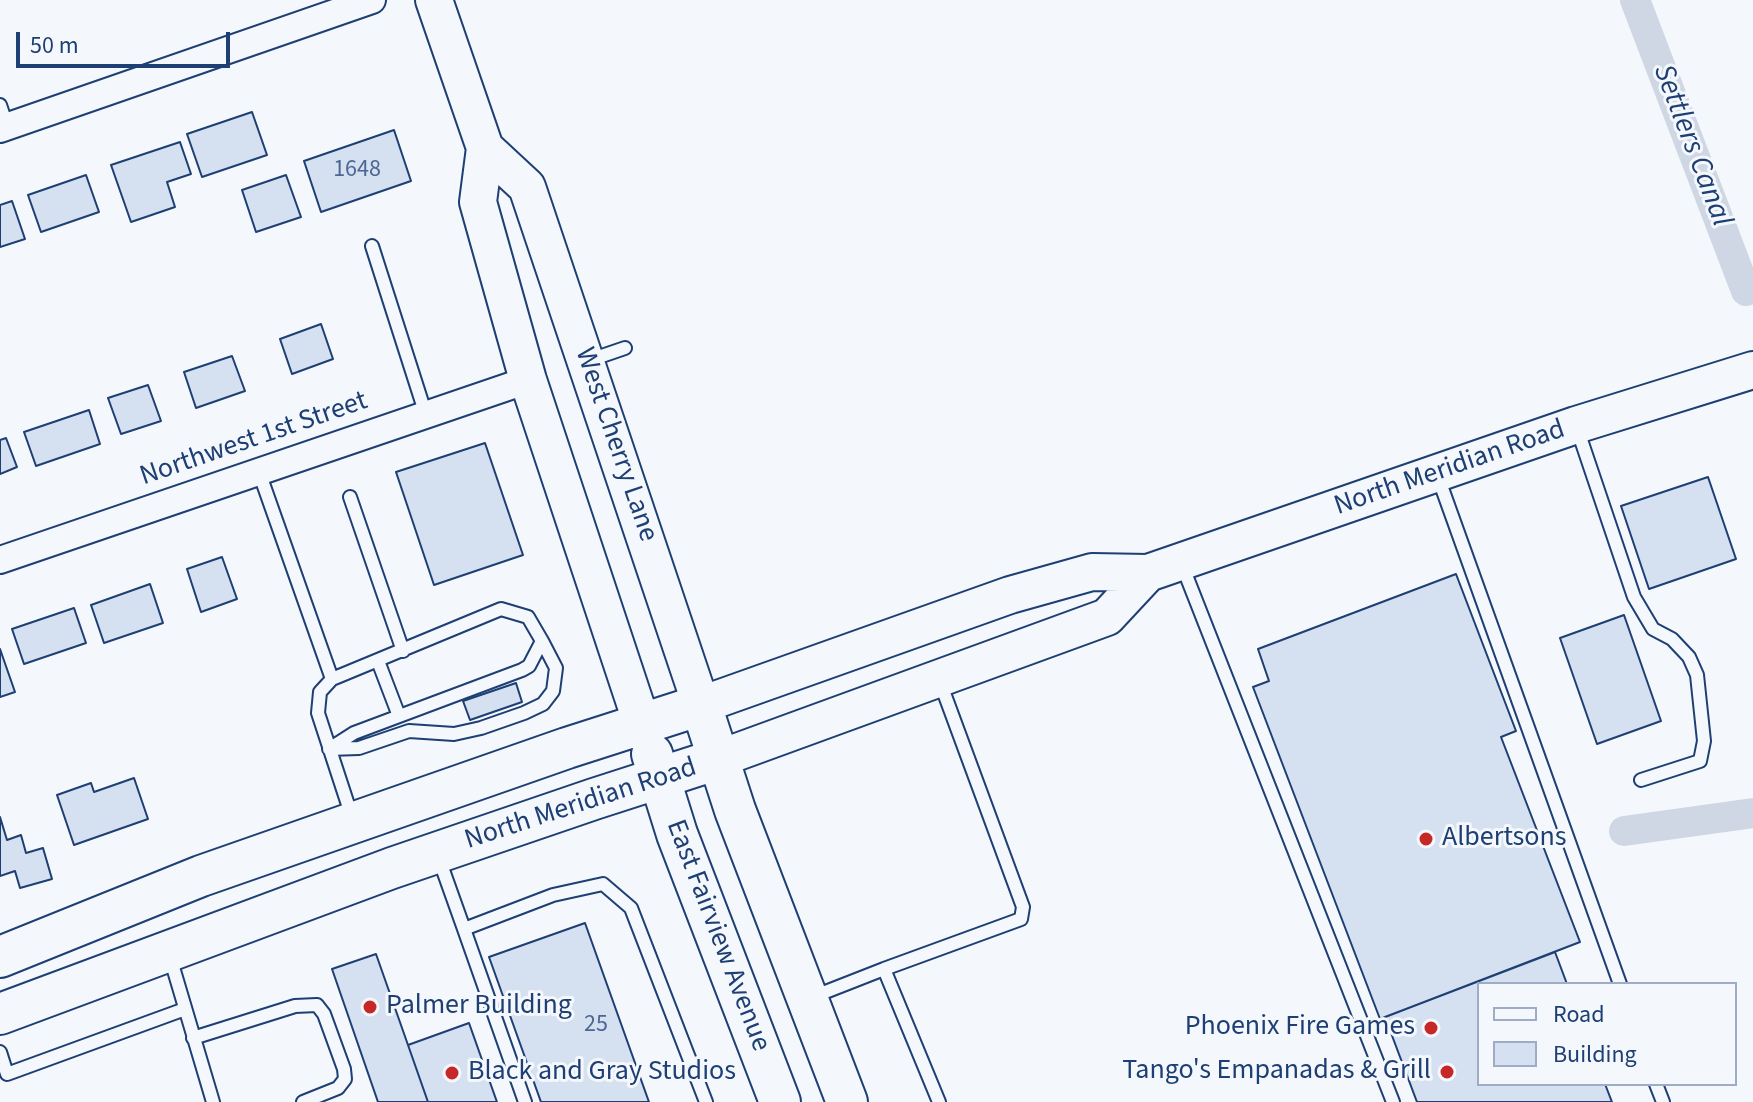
<!DOCTYPE html>
<html>
<head>
<meta charset="utf-8">
<style>
  body { margin:0 }
  #map { position:relative; width:1753px; height:1102px; overflow:hidden; background:#f4f7fb; font-family:"Source Sans 3",sans-serif }
  canvas { display:block }
  .legend { position:absolute; left:1477px; top:982px; width:260px; height:104px; box-sizing:border-box; background:#f4f7fb; border:2px solid #9eadc5; margin:0; padding:10px 14px; list-style:none; font-size:24px; color:#1d3f73 }
  .legend li { display:flex; align-items:center; gap:16px; height:40px }
  .legend b { width:40px; border:2px solid #9eadc5 }
  .scale { position:absolute; left:16px; top:32px; width:214px; height:36px; box-sizing:border-box; border:4px solid #1d3f73; border-top:0; padding-left:10px; font-size:24px; line-height:28px; white-space:nowrap; color:#1d3f73; -webkit-text-stroke:6px #f4f7fb; paint-order:stroke }
</style>
</head>
<body>
<div id="map">
<canvas width="1753" height="1102"></canvas>
<ul class="legend">
<li><b style="height:10px;background:#f4f7fb"></b>Road</li>
<li><b style="height:22px;background:#d5e0f0"></b>Building</li>
</ul>
<div class="scale">50 m</div>
</div>
<script>
const ctx = document.querySelector('canvas').getContext('2d');
ctx.lineJoin = 'round';
function shape(rows) {
  const path = new Path2D();
  for (const r of rows) {
    path.moveTo(r[0], r[1]);
    for (let i = 2; i < r.length; i += 2) path.lineTo(r[i], r[i + 1]);
  }
  return path;
}
function stroke(path, color, width, dash) {
  ctx.strokeStyle = color;
  ctx.lineWidth = width;
  ctx.lineCap = dash ? 'butt' : 'round';
  ctx.setLineDash(dash || []);
  ctx.stroke(path);
}
function fill(path, color) {
  ctx.fillStyle = color;
  ctx.fill(path, 'evenodd');
}
function drawText(font, color, halo, rows, align = 'center') {
  ctx.font = font + ' "Source Sans 3",sans-serif';
  ctx.lineWidth = 6;
  ctx.setLineDash([]);
  ctx.textBaseline = 'middle';
  ctx.strokeStyle = halo;
  ctx.fillStyle = color;
  for (const [text, x, y, turn = 0] of rows) {
    ctx.save();
    ctx.translate(x, y);
    ctx.rotate((+turn || 0) * Math.PI / 180);
    ctx.textAlign = isNaN(turn) ? turn : align;
    if (halo) ctx.strokeText(text, 0, 0);
    ctx.fillText(text, 0, 0);
    ctx.restore();
  }
}
const canal = shape([
  [1635,0,1746,291],
  [1624,831,1753,813]
]);
const building = shape([
  [252,112,267,155,202,177,187,134,252,112],
  [394,130,411,181,321,212,304,161,394,130],
  [180,142,191,174,167,182,175,207,131,222,111,165,180,142],
  [86,175,99,212,41,232,28,195,86,175],
  [286,175,301,217,256,232,242,190,286,175],
  [12,201,25,239,0,247,0,205,12,201],
  [321,324,333,359,292,374,280,339,321,324],
  [232,356,245,391,196,408,184,372,232,356],
  [148,385,161,421,121,434,108,398,148,385],
  [89,410,100,444,36,466,24,432,89,410],
  [6,438,17,467,0,474,0,440,6,438],
  [485,443,523,555,434,585,396,472,485,443],
  [1708,477,1736,559,1649,589,1621,506,1708,477],
  [222,557,237,599,201,612,187,569,222,557],
  [1456,574,1516,731,1501,737,1580,942,1380,1019,1253,687,1269,681,1258,649,1456,574],
  [150,584,163,623,104,643,91,605,150,584],
  [74,608,86,643,24,664,12,629,74,608],
  [1624,615,1661,721,1597,744,1560,638,1624,615],
  [0,649,15,692,0,697,0,649],
  [516,683,522,702,470,720,463,701,516,683],
  [134,778,148,819,74,845,57,795,91,783,94,792,134,778],
  [0,817,7,840,21,835,26,853,43,848,52,879,20,888,15,871,0,876,0,817],
  [585,923,649,1102,541,1102,489,957,585,923],
  [1555,952,1567,984,1479,984,1479,1084,1605,1084,1612,1102,1417,1102,1385,1017,1555,952],
  [376,954,408,1045,428,1102,378,1102,332,969,376,954],
  [469,1023,497,1102,428,1102,408,1045,469,1023]
]);
const service = shape([
  [0,105,7,126],
  [372,246,426,415],
  [590,360,625,348],
  [1577,428,1634,597,1653,629,1672,639,1689,657,1697,675,1704,741,1700,761,1641,780],
  [259,472,332,679,501,609,528,617,542,641,556,668,553,691,543,704,524,713,481,728,454,734,409,731,359,748,329,749,354,733,522,670,529,666,542,641],
  [1438,477,1620,984],
  [350,497,403,651],
  [1182,565,1393,1102],
  [378,661,399,716],
  [332,679,320,692,318,713,352,817],
  [438,856,464,929,553,895,603,884,631,908,706,1102],
  [464,929,525,1102],
  [170,957,213,1102],
  [884,969,1021,919,1023,907,940,682],
  [810,998,884,969,939,1102],
  [193,1038,295,1006,317,1005,324,1014,344,1069,345,1079,338,1088,303,1102],
  [0,1052,7,1074,185,1009],
  [1656,1084,1663,1102]
]);
const minor = shape([
  [0,129,372,0],
  [0,560,528,380]
]);
const secondary = shape([
  [434,0,485,148,478,202,528,380,642,724],
  [485,148,527,187,701,705,1010,595,1092,572,1148,573,1576,425,1753,370],
  [718,759,1107,617,1148,573]
]);
const primary = shape([
  [652,754,677,834,780,1102],
  [0,957,201,876,567,748,701,705,735,810,847,1102],
  [0,1014,392,868,594,799,718,759]
]);
const markers = [
  [1426,839,8,"#c62828"],
  [370,1007,8,"#c62828"],
  [1431,1028,8,"#c62828"],
  [1447,1072,8,"#c62828"],
  [452,1073,8,"#c62828"]
];
const numberNames = [
  ["1648",357,171],
  ["25",596,1026]
];
const streetNames = [
  ["Northwest 1st Street",254,440,-19],
  ["West Cherry Lane",615,445,71],
  ["North Meridian Road",1450,469,-19],
  ["North Meridian Road",581,805,-18],
  ["East Fairview Avenue",717,936,69]
];
const poiNames = [
  ["Albertsons",1442,839],
  ["Palmer Building",386,1007],
  ["Phoenix Fire Games",1415,1028,"right"],
  ["Tango's Empanadas & Grill",1431,1072,"right"],
  ["Black and Gray Studios",468,1073]
];
const waterNames = [
  ["Settlers Canal",1691,146,69]
];
stroke(canal, '#cfd7e4', 30);
fill(building, '#d5e0f0');
stroke(building, '#1d3f73', 2);
stroke(service, '#1d3f73', 16);
stroke(minor, '#1d3f73', 30);
stroke(secondary, '#1d3f73', 40);
stroke(primary, '#1d3f73', 44);
stroke(service, '#f4f7fb', 12);
stroke(minor, '#f4f7fb', 26);
stroke(secondary, '#f4f7fb', 36);
stroke(primary, '#f4f7fb', 40);
for (const [x, y, r, color] of markers) {
  const dot = new Path2D();
  dot.arc(x, y, r, 0, 2 * Math.PI);
  ctx.fillStyle = color;
  ctx.fill(dot);
  stroke(dot, '#f4f7fb', 3);
}
drawText('24px', '#4b6792', null, numberNames);
drawText('28px', '#1d3f73', '#f4f7fb', streetNames);
drawText('28px', '#1d3f73', '#f4f7fb', poiNames, 'left');
drawText('italic 30px', '#1d3f73', '#f4f7fb', waterNames);
</script>
</body>
</html>
